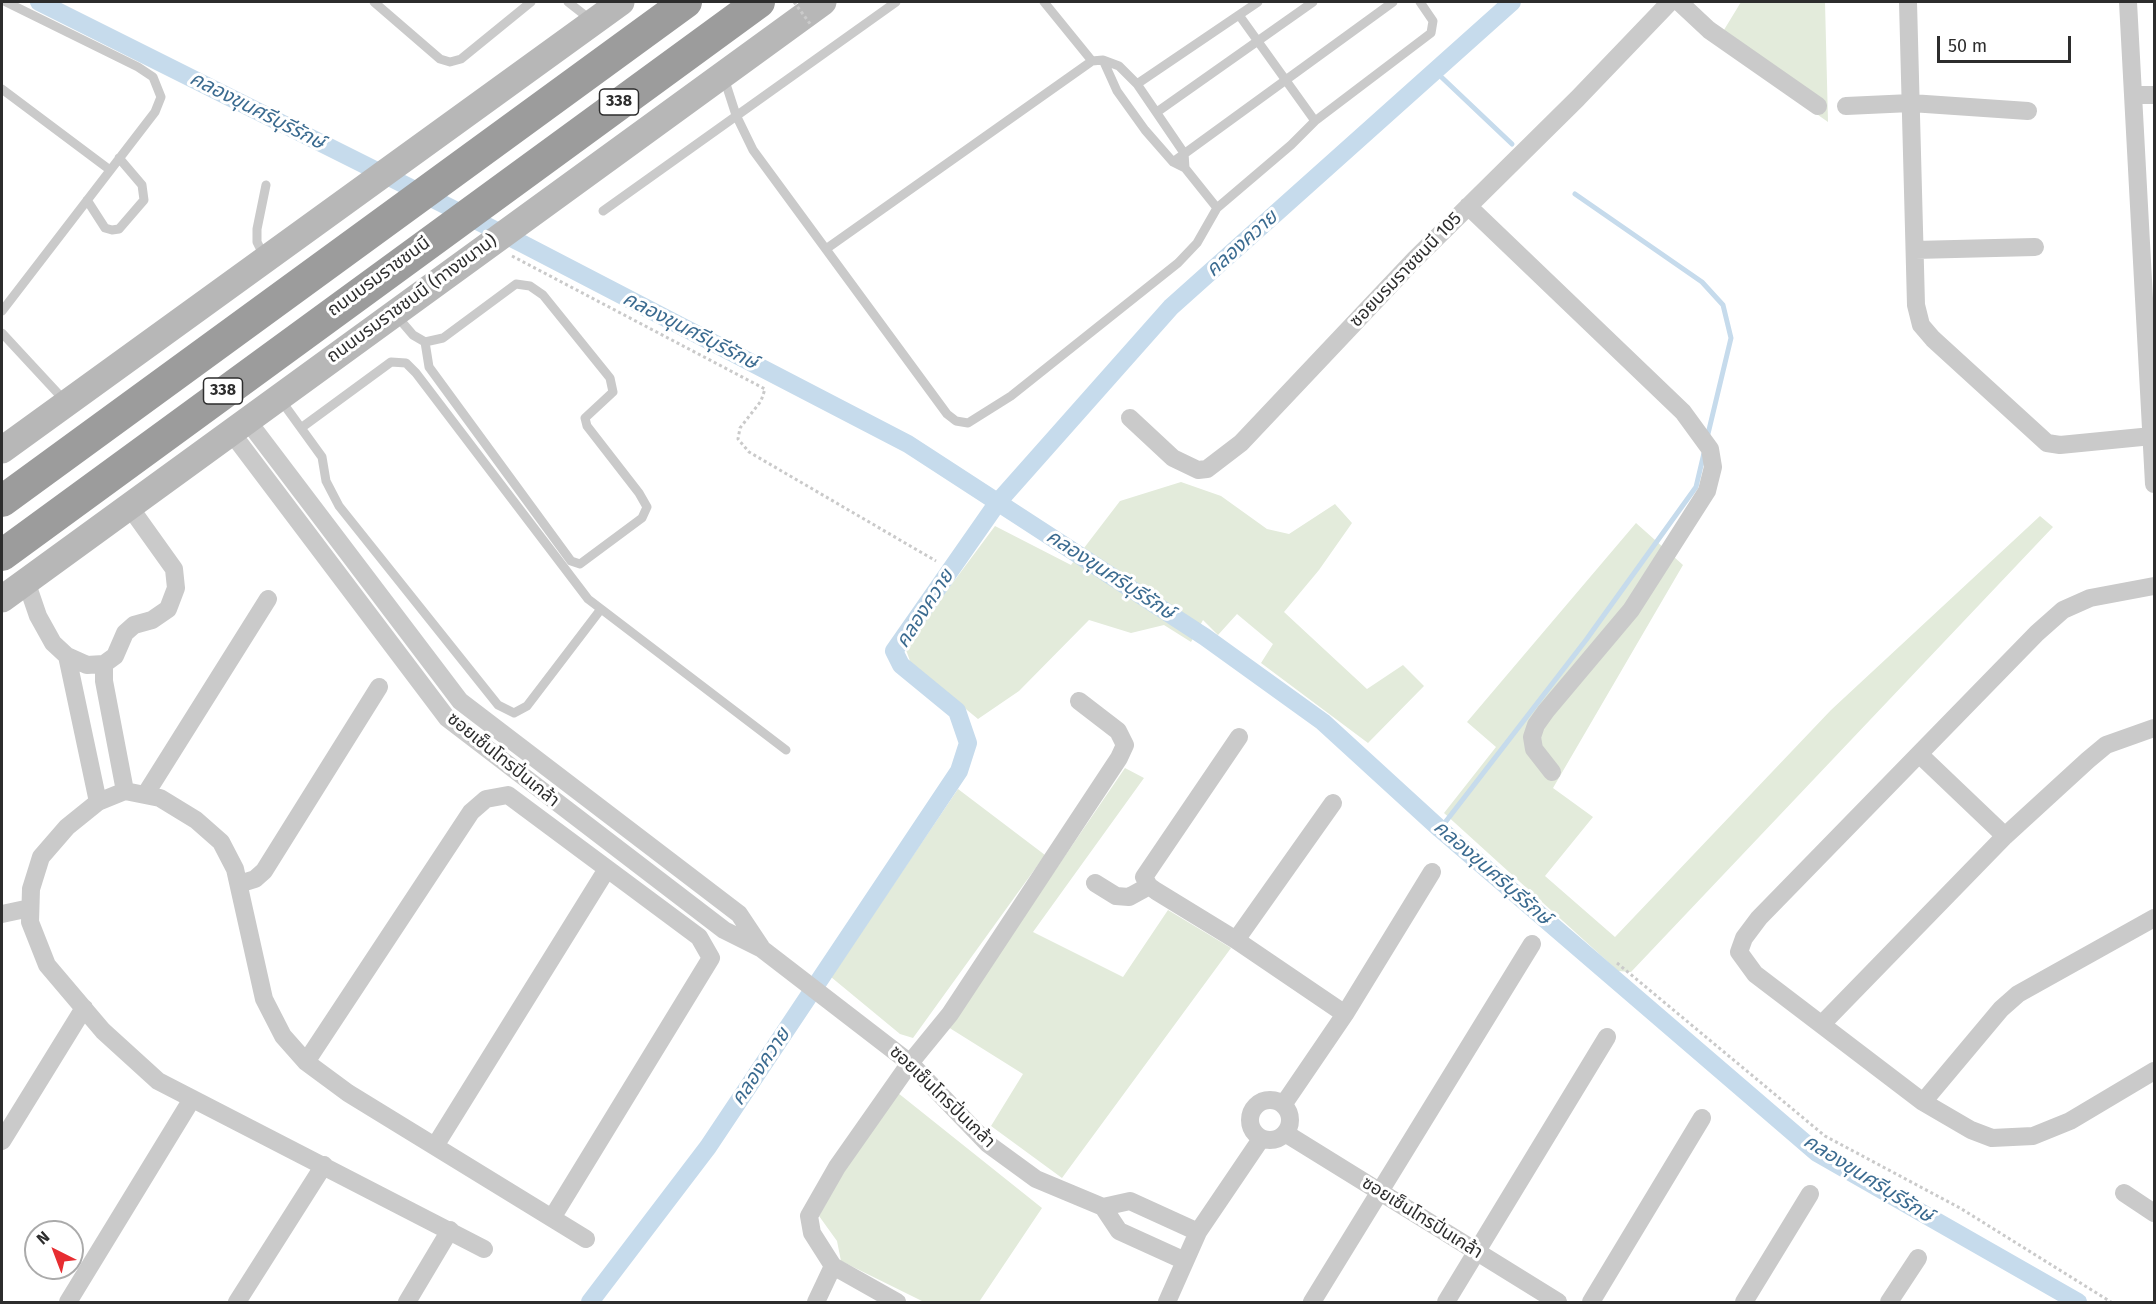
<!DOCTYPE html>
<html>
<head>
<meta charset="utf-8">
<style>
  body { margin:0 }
  #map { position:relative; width:2156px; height:1304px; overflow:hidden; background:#fff; font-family:"Fira Sans",sans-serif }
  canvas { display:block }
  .frame { position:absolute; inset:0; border:3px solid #2d2d2d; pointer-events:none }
  .north { position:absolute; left:24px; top:1220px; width:60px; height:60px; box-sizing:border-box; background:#fff; border:2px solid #ababab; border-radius:50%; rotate:318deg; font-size:16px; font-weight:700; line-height:24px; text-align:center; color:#2d2d2d }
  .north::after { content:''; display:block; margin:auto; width:21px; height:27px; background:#e72d31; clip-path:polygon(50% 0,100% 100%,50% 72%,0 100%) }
  .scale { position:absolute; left:1937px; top:36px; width:134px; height:27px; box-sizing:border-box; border:3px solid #2d2d2d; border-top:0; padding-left:8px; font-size:18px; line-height:21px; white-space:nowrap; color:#2d2d2d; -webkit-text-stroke:4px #fff; paint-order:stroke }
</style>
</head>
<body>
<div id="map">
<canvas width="2156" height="1304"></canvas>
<div class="frame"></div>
<div class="north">N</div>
<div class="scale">50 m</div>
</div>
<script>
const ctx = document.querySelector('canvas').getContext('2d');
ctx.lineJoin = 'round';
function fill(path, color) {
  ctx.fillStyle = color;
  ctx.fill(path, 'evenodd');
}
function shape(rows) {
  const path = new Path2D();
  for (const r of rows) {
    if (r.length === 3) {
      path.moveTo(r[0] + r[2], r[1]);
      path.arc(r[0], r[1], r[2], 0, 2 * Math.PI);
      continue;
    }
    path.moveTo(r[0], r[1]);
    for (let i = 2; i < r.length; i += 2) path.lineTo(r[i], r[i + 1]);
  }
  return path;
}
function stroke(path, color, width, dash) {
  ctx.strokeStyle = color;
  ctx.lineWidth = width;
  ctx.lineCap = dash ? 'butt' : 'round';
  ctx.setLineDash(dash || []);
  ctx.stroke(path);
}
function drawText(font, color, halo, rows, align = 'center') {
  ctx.font = font + ' "Fira Sans","Noto Sans Thai",sans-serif';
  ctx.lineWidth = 6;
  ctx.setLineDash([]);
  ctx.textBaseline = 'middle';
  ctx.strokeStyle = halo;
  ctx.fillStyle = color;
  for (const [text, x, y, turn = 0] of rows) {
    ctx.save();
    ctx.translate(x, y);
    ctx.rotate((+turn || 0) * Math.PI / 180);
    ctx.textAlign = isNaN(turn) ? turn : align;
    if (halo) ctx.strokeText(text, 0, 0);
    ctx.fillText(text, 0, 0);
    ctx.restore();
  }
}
const green = shape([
  [1741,2,1825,2,1828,122,1716,43],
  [1181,482,1221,496,1267,529,1289,534,1335,504,1352,523,1319,570,1284,612,1367,689,1403,665,1424,686,1368,743,1261,663,1273,644,1237,614,1218,635,1203,620,1191,642,1164,625,1131,633,1089,620,1019,691,978,719,911,664,905,647,995,526,1071,565,1120,501],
  [2040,516,2053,527,1631,972,1618,971,1444,813,1496,747,1467,722,1636,523,1683,565,1553,788,1593,817,1545,876,1615,937,1831,710],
  [1125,768,1144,778,1033,932,1123,977,1168,910,1231,948,1062,1178,991,1126,1023,1074,948,1027],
  [958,789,1045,855,913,1038,900,1034,831,977],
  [898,1093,1042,1208,979,1302,924,1302,841,1261,837,1241,819,1216,848,1164]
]);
const stream = shape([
  [1435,71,1512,144],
  [1575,194,1702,282,1723,305,1731,338,1707,438],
  [1440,829,1586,640,1696,487,1704,453]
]);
const canal = shape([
  [39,2,523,244,908,444,1205,637,1323,722,1440,829,1817,1153,2078,1302],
  [590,1302,708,1147,959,771,968,743,957,711,901,665,894,651,998,502,1171,307,1512,2]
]);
const path = shape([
  [512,256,765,389,761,401,740,428,738,439,749,452,936,561],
  [1617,963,1825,1136,1960,1208,2111,1302]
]);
const service = shape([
  [374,2,440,59,450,62,461,59,531,2],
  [568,2,591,20],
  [1044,2,1092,61],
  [1103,60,1117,91,1145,130,1173,162,1185,168,1217,208],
  [724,78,736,115,753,150,947,414,956,421,968,423,1011,396,1178,263,1197,243,1217,208,1291,145,1315,121,1239,15],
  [1137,84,1258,2],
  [2,89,110,170],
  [1157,112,1313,2],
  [1315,121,1431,33,1433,21,1420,2],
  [1173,162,1393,2],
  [87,200,105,228,112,230,119,229,144,200,142,185,119,158],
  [603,211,896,2],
  [826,249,1092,61,1103,60,1119,66,1137,84,1184,153,1185,168],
  [264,256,257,242,257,229,266,185],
  [2,311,155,112,161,97,153,77,138,67,6,2],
  [395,314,413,335,425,342,443,338,516,284,530,286,543,295,610,378,613,392,585,418,587,426,639,493,647,507,642,518,580,564,571,561,429,367,425,342],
  [2,333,65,401],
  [280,399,322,457,326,481,339,506,498,705,514,713,527,706,601,609],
  [301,428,391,362,406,363,416,373,588,599,786,750]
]);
const minor = shape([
  [1679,2,1709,30,1818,106],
  [1908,2,1916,305,1921,325,1933,339,2047,443,2060,445,2152,436],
  [2128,2,2154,484],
  [2133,95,2154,95],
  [1846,106,1911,103,2028,111],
  [1468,206,1683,412,1710,449,1713,467,1707,491,1631,610,1546,711,1536,725,1532,737,1534,749,1552,772],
  [1915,250,2035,247],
  [1130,418,1173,458,1198,470,1207,469,1241,443,1414,260,1577,99,1670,2],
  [247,420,460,701,739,914,761,947],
  [231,432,447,718,724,930,762,949,910,1063,988,1144,1036,1179,1103,1207],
  [26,581,38,616,53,643,67,656,87,665,104,664,115,656,125,633,134,625,152,620,168,609,176,588,174,569,129,506],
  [2154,586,2090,598,2063,610,2037,633,1759,918,1744,938,1739,952,1755,974,1923,1102,1971,1130,1992,1138,2033,1136,2070,1121,2154,1071],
  [67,656,98,802],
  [104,664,104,681,125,791],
  [1239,737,1144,877,1149,886,1156,891,1236,940,1345,1014],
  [1919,754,2005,836],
  [145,795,268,599],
  [1095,883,1116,896,1129,897,1149,886],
  [239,884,255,879,264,871,379,687],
  [2,914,30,908],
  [1236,940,1333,803],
  [1822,1024,2005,836,2088,760,2106,745,2154,728],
  [306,1062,471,812,486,799,508,795,699,937,711,958,552,1218],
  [1270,1120,20],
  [1923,1102,2001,1009,2018,994,2154,918],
  [1283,1105,1345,1014,1432,872],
  [1285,1133,1558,1302],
  [2,1141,84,1008],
  [435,1146,607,869],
  [2124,1193,2154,1213],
  [484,1249,158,1081,103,1031,47,965,30,922,31,889,41,857,67,827,98,802,125,791,160,798,196,820,221,842,235,869,264,999,283,1036,306,1062,348,1093,586,1239],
  [1185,1261,1119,1231,1103,1207,1130,1201,1198,1232],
  [68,1302,192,1099],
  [237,1302,324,1165],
  [407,1302,450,1230],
  [816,1302,833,1266],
  [897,1302,833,1266,812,1233,809,1216,837,1167,910,1063,950,1014,1119,758,1125,745,1118,731,1079,701],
  [1167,1302,1198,1232,1261,1139],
  [1312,1302,1532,944],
  [1446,1302,1607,1037],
  [1591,1302,1702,1118],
  [1744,1302,1810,1194],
  [1889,1302,1918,1258]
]);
const secondary = shape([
  [2,450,621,2],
  [2,599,823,2]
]);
const trunk = shape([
  [2,501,686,2],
  [2,555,759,2]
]);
const pathBridge = shape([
  [794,2,811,25]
]);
const shields = [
  [619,102,39],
  [223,391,39]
];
const shieldNames = [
  ["338",619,102],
  ["338",223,391]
];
const streetNames = [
  ["ซอยบรมราชชนนี 105",1406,270,-46],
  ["ถนนบรมราชชนนี",379,277,-36],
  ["ถนนบรมราชชนนี (ทางขนาน)",412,299,-36],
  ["ซอยเซ็นโทรปิ่นเกล้า",503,760,39],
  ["ซอยเซ็นโทรปิ่นเกล้า",942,1097,44],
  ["ซอยเซ็นโทรปิ่นเกล้า",1422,1218,32]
];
const waterNames = [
  ["คลองขุนศรีบุรีรักษ์",257,111,27],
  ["คลองควาย",1242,244,-42],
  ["คลองขุนศรีบุรีรักษ์",690,331,27],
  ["คลองขุนศรีบุรีรักษ์",1110,575,33],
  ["คลองควาย",925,609,-57],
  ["คลองขุนศรีบุรีรักษ์",1492,873,41],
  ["คลองควาย",761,1067,-56],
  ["คลองขุนศรีบุรีรักษ์",1868,1179,32]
];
fill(green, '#e3ebdb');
stroke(stream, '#c6dbec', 5);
stroke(canal, '#c6dbec', 18);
stroke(path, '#cacaca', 3, [3, 3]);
stroke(service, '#cacaca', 9);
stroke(minor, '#cacaca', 18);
stroke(secondary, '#b7b7b7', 27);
stroke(trunk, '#9c9c9c', 32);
stroke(pathBridge, '#cacaca', 3, [3, 3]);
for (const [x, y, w] of shields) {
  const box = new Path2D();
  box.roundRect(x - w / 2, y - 13, w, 26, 4.5);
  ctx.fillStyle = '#fff';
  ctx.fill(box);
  stroke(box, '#2d2d2d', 1.5);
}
drawText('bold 16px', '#2d2d2d', null, shieldNames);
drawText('18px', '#2d2d2d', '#fff', streetNames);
drawText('italic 20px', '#3b6b90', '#fff', waterNames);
</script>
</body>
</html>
